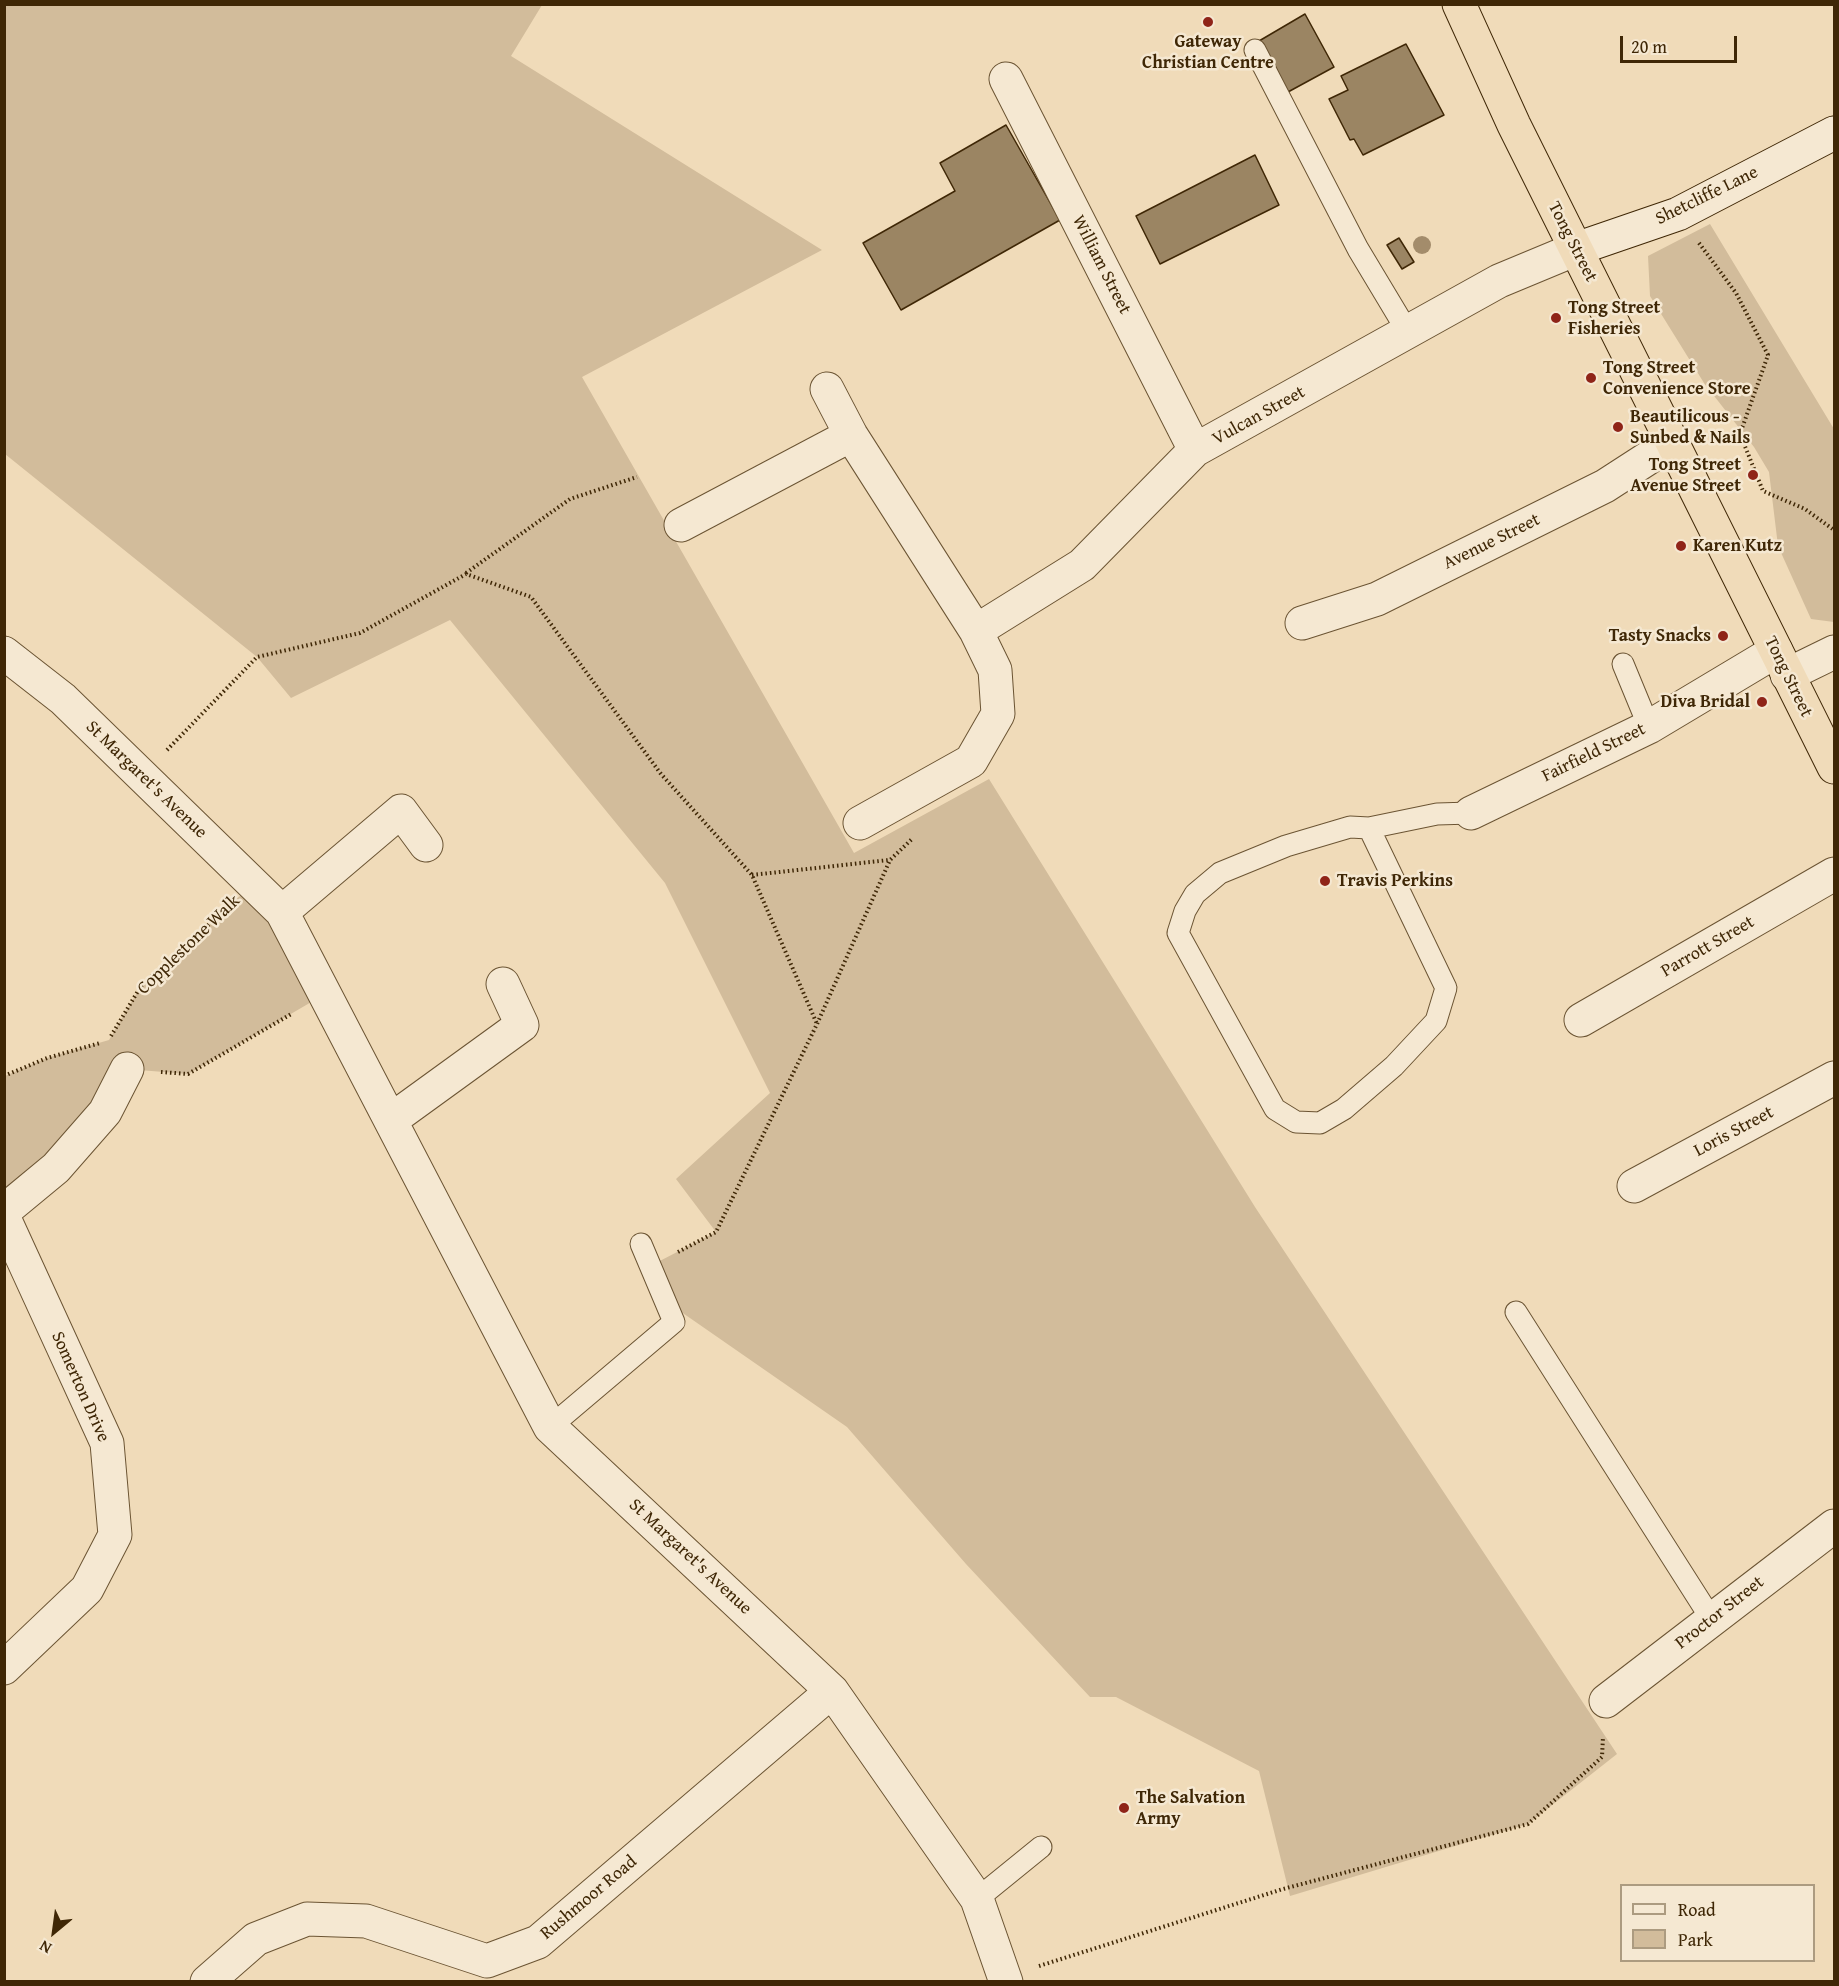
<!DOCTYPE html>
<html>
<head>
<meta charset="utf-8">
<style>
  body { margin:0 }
  #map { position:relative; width:1839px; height:1986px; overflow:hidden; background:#f0dbb9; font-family:"Gentium Book Plus",serif }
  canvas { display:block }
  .frame { position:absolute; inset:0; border:6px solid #3f2706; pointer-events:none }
  .legend { position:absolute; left:1620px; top:1884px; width:195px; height:78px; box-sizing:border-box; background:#f5e8d2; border:2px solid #ac9b80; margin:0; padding:8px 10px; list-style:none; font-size:18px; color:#3f2706 }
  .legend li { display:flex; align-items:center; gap:12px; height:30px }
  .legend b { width:30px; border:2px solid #ac9b80 }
  .north { position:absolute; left:24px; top:1902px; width:60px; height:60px; -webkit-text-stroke:4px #f5e8d2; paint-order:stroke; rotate:209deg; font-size:16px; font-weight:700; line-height:24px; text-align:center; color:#3f2706 }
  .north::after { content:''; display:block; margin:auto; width:21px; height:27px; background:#3f2706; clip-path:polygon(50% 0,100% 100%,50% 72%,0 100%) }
  .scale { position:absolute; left:1620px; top:36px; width:117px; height:27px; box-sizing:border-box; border:3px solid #3f2706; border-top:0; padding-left:8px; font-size:18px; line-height:21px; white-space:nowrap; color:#3f2706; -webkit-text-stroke:4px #f5e8d2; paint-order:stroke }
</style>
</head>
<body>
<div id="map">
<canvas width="1839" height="1986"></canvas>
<div class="frame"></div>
<ul class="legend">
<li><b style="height:8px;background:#f5e8d2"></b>Road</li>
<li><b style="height:16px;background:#d2bc9b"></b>Park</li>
</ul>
<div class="north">N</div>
<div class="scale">20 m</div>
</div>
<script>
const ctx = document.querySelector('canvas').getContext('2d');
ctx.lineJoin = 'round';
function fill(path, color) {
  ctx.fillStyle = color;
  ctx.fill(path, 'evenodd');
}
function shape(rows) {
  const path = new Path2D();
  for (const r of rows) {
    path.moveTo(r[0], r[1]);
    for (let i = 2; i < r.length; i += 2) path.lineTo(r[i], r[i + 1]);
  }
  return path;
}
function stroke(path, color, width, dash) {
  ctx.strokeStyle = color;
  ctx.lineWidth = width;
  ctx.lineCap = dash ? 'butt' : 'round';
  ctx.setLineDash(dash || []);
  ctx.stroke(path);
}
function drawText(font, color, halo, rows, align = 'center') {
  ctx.font = font + ' "Gentium Book Plus",serif';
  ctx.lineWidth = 5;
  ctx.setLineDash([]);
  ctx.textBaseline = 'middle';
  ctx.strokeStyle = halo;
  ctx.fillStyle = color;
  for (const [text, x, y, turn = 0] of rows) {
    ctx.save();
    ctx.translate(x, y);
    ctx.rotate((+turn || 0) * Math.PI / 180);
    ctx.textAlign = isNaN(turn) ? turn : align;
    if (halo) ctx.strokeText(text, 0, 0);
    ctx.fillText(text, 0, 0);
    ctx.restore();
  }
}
const green = shape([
  [4,5,542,5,511,56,822,250,582,377,854,853,989,779,1255,1207,1617,1754,1528,1824,1290,1896,1259,1771,1116,1697,1090,1697,966,1564,847,1427,664,1300,650,1266,716,1232,676,1179,770,1093,665,883,450,620,291,698,257,657,5,454],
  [1710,224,1834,429,1834,622,1811,619,1778,546,1769,472,1754,447,1704,383,1650,296,1648,256],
  [253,884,325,994,188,1074,127,1069,5,1211,5,1076,47,1058,109,1040,141,986]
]);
const building = shape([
  [1305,14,1334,67,1288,92,1259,41,1305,14],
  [1406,44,1444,115,1363,155,1354,139,1350,140,1329,99,1348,90,1341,76,1406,44],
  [1006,125,1060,220,901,310,863,243,955,191,940,163,1006,125],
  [1255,155,1279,205,1160,264,1136,216,1255,155],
  [1399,238,1414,262,1402,269,1387,245,1399,238]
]);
const path = shape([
  [1699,243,1736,293,1768,355,1740,434,1763,491,1805,509,1834,530],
  [466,573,570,499,637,477],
  [167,750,257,657,360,633,466,574,531,597,661,774,752,875,817,1024],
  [752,875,889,860],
  [111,1036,141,986,226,909],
  [161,1072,188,1074,293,1013],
  [4,1076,47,1058,100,1043],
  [678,1252,716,1232,817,1024,890,860,912,839],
  [1039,1966,1283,1889,1528,1824,1602,1757,1603,1737]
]);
const lane = shape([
  [1255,50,1358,249,1409,334],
  [1623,664,1649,727],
  [1369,828,1446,988,1436,1021,1394,1066,1344,1109,1320,1123,1296,1122,1275,1109,1178,933,1185,911,1195,894,1220,873,1286,846,1350,827,1369,828,1437,814,1471,813],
  [1516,1312,1712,1620],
  [550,1427,674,1322,641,1244],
  [977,1899,1041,1847]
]);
const street = shape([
  [1006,79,1195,450],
  [827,389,851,435,976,631,995,670,998,714,971,761,860,823],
  [681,525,851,435],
  [1302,623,1377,599,1605,486,1673,442],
  [976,631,1082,565,1195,450,1499,281,1576,249],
  [4,653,63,699,282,912,550,1427,832,1691,977,1899,1006,1982],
  [1787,675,1834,652],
  [1471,813,1649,727,1776,651],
  [282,912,401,811,426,845],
  [1581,1020,1834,874],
  [391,1120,522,1025,503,984],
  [1634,1186,1834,1078],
  [4,1211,56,1168,105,1112,127,1069],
  [4,1218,107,1443,115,1535,87,1589,4,1668],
  [1606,1701,1834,1526],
  [207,1982,256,1939,307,1919,366,1921,487,1961,538,1942,832,1691]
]);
const secondary = shape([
  [1576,249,1678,214,1834,133]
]);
const highway = shape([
  [1459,4,1514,125,1834,767]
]);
const trees = [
  [1422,245]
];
const markers = [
  [1208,22,6,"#8f2418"],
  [1556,318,6,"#8f2418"],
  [1591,378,6,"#8f2418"],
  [1618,427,6,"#8f2418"],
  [1753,475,6,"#8f2418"],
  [1681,546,6,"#8f2418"],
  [1723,636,6,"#8f2418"],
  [1762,702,6,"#8f2418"],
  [1325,881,6,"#8f2418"],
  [1124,1808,6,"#8f2418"]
];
const poiNames = [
  ["Gateway",1208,42,"center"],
  ["Christian Centre",1208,63,"center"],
  ["Tong Street",1568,308],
  ["Fisheries",1568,329],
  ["Tong Street",1603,368],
  ["Convenience Store",1603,389],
  ["Beautilicous -",1630,417],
  ["Sunbed & Nails",1630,438],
  ["Tong Street",1741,465,"right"],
  ["Avenue Street",1741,486,"right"],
  ["Karen Kutz",1693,546],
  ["Tasty Snacks",1711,636,"right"],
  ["Diva Bridal",1750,702,"right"],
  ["Travis Perkins",1337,881],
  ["The Salvation",1136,1798],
  ["Army",1136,1819]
];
const streetNames = [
  ["Shetcliffe Lane",1707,196,-26],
  ["Tong Street",1572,242,63],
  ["William Street",1101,265,63],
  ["Vulcan Street",1259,416,-29],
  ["Avenue Street",1492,542,-26],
  ["Tong Street",1788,677,64],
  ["Fairfield Street",1594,753,-26],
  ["St Margaret's Avenue",146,780,44],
  ["Copplestone Walk",189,945,-44],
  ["Parrott Street",1708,947,-30],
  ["Loris Street",1734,1132,-28],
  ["Somerton Drive",80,1387,66],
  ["St Margaret's Avenue",690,1557,43],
  ["Proctor Street",1720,1613,-38],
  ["Rushmoor Road",589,1898,-40]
];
fill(green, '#d2bc9b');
fill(building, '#9b8563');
stroke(building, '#3f2706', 1.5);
stroke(lane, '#6b5433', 23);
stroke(street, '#6b5433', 35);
stroke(secondary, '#3f2706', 35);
stroke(highway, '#3f2706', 35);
stroke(path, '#3f2706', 4, [1.5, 3]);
stroke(lane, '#f5e8d2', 21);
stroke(street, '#f5e8d2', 33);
stroke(secondary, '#f5e8d2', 33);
stroke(highway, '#f0dbb9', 33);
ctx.fillStyle = '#a38c6b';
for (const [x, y] of trees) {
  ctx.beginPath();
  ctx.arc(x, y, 9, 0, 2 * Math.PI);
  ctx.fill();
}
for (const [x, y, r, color] of markers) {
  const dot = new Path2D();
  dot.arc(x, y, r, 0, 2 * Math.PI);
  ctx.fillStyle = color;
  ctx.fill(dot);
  stroke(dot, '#f5e8d2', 2);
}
drawText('bold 18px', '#3f2706', '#f5e8d2', poiNames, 'left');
drawText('18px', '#3f2706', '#f5e8d2', streetNames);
</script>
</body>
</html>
